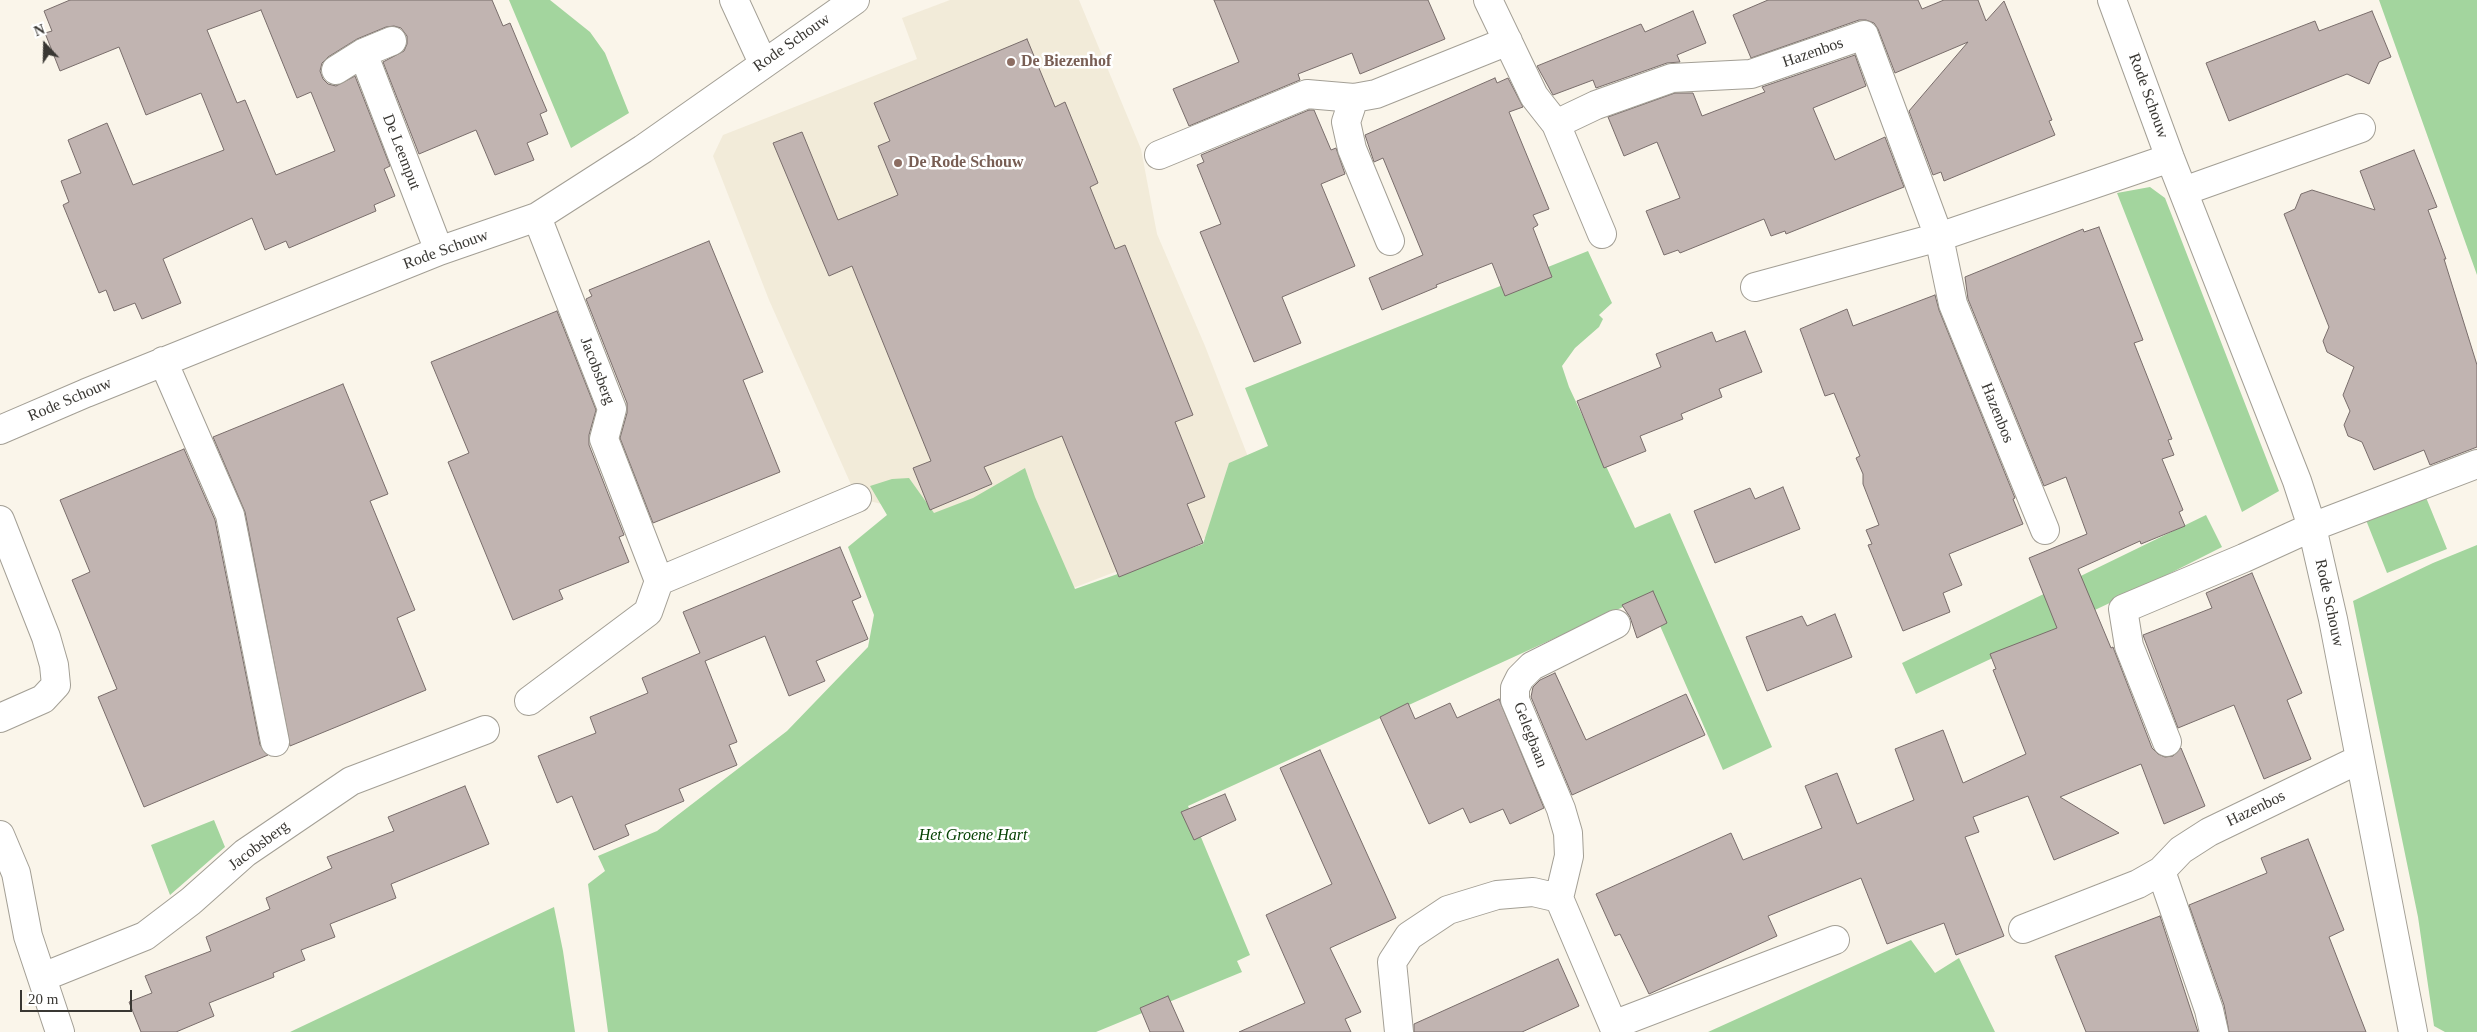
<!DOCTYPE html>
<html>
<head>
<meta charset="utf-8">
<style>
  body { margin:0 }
  #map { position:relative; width:2477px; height:1032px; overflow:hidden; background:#faf5ea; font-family:Georgia,serif }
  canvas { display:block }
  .north { position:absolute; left:20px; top:20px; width:50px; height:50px; -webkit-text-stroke:4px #fff; paint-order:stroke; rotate:339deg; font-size:14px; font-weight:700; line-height:20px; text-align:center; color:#393733 }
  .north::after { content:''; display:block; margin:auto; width:18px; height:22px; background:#393733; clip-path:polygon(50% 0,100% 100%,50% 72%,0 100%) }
  .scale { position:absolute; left:20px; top:990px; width:112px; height:22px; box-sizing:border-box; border:2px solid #393733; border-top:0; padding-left:6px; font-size:15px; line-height:18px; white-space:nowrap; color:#393733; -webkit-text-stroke:4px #fff; paint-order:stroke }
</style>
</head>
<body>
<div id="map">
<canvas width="2477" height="1032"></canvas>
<div class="north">N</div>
<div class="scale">20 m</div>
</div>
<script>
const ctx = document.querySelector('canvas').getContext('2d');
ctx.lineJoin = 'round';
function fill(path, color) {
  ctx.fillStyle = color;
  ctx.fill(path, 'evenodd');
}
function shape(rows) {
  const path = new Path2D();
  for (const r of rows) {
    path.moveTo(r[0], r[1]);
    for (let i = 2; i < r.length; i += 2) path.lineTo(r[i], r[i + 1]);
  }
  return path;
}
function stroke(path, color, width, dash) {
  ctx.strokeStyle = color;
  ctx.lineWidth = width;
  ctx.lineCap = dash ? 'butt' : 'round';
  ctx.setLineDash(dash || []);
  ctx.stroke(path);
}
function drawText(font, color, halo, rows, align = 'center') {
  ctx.font = font + ' Georgia,serif';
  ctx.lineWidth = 5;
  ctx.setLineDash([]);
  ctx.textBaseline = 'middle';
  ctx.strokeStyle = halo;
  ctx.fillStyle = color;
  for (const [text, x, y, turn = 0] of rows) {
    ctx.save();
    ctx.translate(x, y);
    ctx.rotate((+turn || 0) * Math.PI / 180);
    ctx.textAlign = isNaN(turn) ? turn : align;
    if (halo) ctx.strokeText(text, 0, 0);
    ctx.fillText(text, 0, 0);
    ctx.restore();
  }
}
const built = shape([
  [950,0,1079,0,1141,149,1157,234,1205,346,1271,516,1193,542,1029,605,898,508,857,498,769,300,713,156,723,135,917,59,902,18]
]);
const green = shape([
  [509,0,550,0,590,32,605,53,629,113,571,148],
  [2379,0,2477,0,2477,275],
  [2150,187,2165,198,2279,491,2242,512,2117,193],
  [1588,251,1612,303,1599,315,1603,319,1599,327,1575,348,1562,366,1569,387,1635,528,1670,513,1772,747,1723,770,1647,596,1188,806,1250,955,1237,961,1242,972,1096,1032,608,1032,588,884,605,871,598,856,657,831,787,731,868,647,874,615,848,547,887,515,870,486,892,479,909,478,934,513,973,498,1025,468,1035,497,1075,589,1203,544,1229,463,1268,446,1245,388],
  [2425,495,2447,549,2387,573,2366,520],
  [2206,515,2222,547,2131,593,1916,694,1902,663],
  [2477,545,2477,1032,2445,1032,2434,1026,2418,917,2353,601,2433,563],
  [214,820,225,847,170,895,151,845],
  [554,907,563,951,575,1032,290,1032],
  [1911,940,1935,973,1959,958,1995,1032,1708,1032]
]);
const building = shape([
  [70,0,492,0,503,26,510,23,535,83,547,111,540,114,548,134,527,143,534,160,495,175,476,130,419,154,383,62,404,51,407,44,407,36,401,28,394,26,386,27,357,39,328,57,322,63,320,71,323,79,328,84,336,86,355,76,390,166,384,169,395,196,374,205,376,211,289,248,286,241,265,250,252,218,163,259,181,303,142,319,135,303,114,311,106,290,99,293,63,205,69,202,61,181,81,173,68,140,107,123,133,185,224,150,201,93,146,115,119,47,60,71,45,33,52,31,44,11,70,0],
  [261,10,297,98,311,92,335,151,276,175,245,100,237,103,207,30,261,10],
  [1214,0,1428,0,1445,39,1360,74,1352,53,1298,74,1300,80,1189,126,1173,89,1239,62,1214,0],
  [1768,0,1918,0,1922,9,1944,0,1978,0,1986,21,2004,1,2052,120,2049,121,2055,135,1944,181,1941,172,1933,175,1909,111,1968,42,1895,73,1878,29,1874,23,1866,20,1859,20,1751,58,1733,15,1768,0],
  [1693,11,1706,43,1677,55,1680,62,1667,63,1596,88,1593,80,1553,95,1537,66,1641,24,1645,32,1693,11],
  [2372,11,2391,57,2379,62,2369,84,2347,74,2229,121,2206,63,2315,21,2319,31,2372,11],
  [1027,39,1055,107,1065,102,1098,183,1090,187,1115,249,1125,245,1193,415,1175,422,1205,497,1187,504,1203,543,1119,577,1062,436,984,467,992,484,930,510,913,468,931,461,852,266,829,276,773,143,802,132,838,220,898,195,878,146,890,141,874,103,1027,39],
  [1855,55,1866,86,1813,108,1835,160,1885,137,1904,187,1786,234,1785,231,1771,236,1764,219,1680,253,1678,250,1664,255,1646,211,1680,198,1657,142,1624,156,1608,117,1675,93,1693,93,1702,116,1765,92,1762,87,1855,55],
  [1495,78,1497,83,1508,78,1523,107,1509,112,1549,209,1533,215,1538,225,1533,228,1552,277,1505,296,1492,263,1436,285,1437,287,1382,310,1369,278,1423,255,1383,158,1374,162,1365,135,1495,78],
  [1309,110,1314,110,1331,150,1336,148,1345,174,1321,184,1355,266,1282,297,1301,343,1254,362,1200,232,1221,224,1197,165,1204,162,1201,155,1309,110],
  [2414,150,2437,207,2428,210,2446,259,2444,259,2477,365,2477,447,2430,465,2424,450,2374,470,2362,442,2348,436,2344,425,2350,411,2343,395,2354,367,2327,352,2323,341,2329,327,2284,214,2295,209,2301,194,2312,190,2375,210,2360,171,2414,150],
  [2099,227,2143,340,2134,343,2172,439,2168,440,2174,455,2162,459,2183,510,2179,512,2185,526,2141,544,2140,541,2078,569,2111,648,2113,647,2152,748,2158,754,2165,757,2173,756,2181,748,2205,806,2164,824,2141,764,2060,797,2119,833,2054,860,2028,796,1973,817,1979,832,1965,837,2004,936,1956,955,1944,923,1887,944,1861,878,1768,916,1777,936,1649,994,1620,934,1615,936,1596,894,1731,833,1743,860,1822,828,1805,786,1837,773,1857,824,1914,800,1895,749,1943,730,1963,783,2026,754,1993,670,1996,669,1990,654,2057,628,2029,558,2087,534,2066,477,2044,486,1968,299,1965,277,2083,229,2084,232,2099,227],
  [709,241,763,372,743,380,780,472,653,523,620,438,627,413,627,403,586,299,592,296,589,290,709,241],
  [1935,295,1939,310,2015,498,2013,499,2023,524,1949,554,1962,585,1943,593,1950,612,1903,631,1868,545,1872,544,1866,530,1879,525,1863,484,1863,474,1856,458,1860,456,1834,393,1825,396,1800,329,1847,309,1853,326,1935,295],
  [557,311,596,410,589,435,589,445,624,535,619,537,629,562,559,590,563,599,513,620,448,462,469,453,431,362,557,311],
  [1745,331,1762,372,1719,389,1722,397,1681,414,1683,419,1640,436,1646,451,1604,468,1577,401,1661,367,1656,354,1712,332,1716,342,1745,331],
  [343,384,388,494,370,501,415,610,397,618,426,690,290,746,245,512,213,437,343,384],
  [184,449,215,520,260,745,268,755,144,807,98,697,117,689,72,580,90,572,60,500,184,449],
  [1783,487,1800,529,1715,563,1694,511,1750,488,1755,499,1783,487],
  [840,547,861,597,852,601,868,639,816,661,825,681,789,696,765,636,705,661,737,742,729,745,737,765,679,789,684,801,625,825,629,835,594,850,572,796,557,803,538,756,596,733,590,717,648,693,642,678,700,653,683,612,840,547],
  [2252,573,2302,693,2287,700,2311,759,2264,779,2234,705,2178,728,2143,635,2212,608,2206,593,2252,573],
  [1653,591,1667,623,1637,638,1630,617,1622,605,1653,591],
  [1835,614,1852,657,1767,691,1746,637,1802,616,1807,626,1835,614],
  [1555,673,1586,740,1686,694,1705,735,1572,795,1531,697,1533,687,1540,680,1555,673],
  [1499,699,1544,808,1510,824,1503,809,1470,823,1463,808,1429,824,1380,717,1408,703,1415,719,1450,703,1457,718,1499,699],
  [1320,750,1396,918,1330,948,1361,1012,1345,1019,1351,1032,1239,1032,1305,1003,1266,915,1332,884,1280,768,1320,750],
  [465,786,489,844,391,884,396,898,330,924,335,937,301,950,305,960,273,973,274,977,209,1003,214,1016,176,1032,141,1032,129,1002,152,993,145,976,211,951,206,937,270,909,266,898,332,868,327,857,394,831,388,817,465,786],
  [1225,794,1236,820,1194,840,1181,812,1225,794],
  [2308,839,2344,930,2329,937,2366,1032,2229,1032,2224,1005,2189,905,2267,873,2261,858,2308,839],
  [2160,916,2198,1032,2086,1032,2055,956,2160,916],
  [1558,959,1579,1006,1522,1032,1414,1032,1414,1024,1558,959],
  [1168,996,1184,1032,1150,1032,1140,1008,1168,996]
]);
const minor = shape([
  [734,0,763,63],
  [1488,0,1534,96,1556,124,1596,105,1672,78,1751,74,1864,35,1939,237,1953,304,2045,530],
  [2112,0,2170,158,2297,481,2312,527,2333,619,2413,1032],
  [363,53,439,251],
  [336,70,363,53,392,41],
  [1354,98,1346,122,1352,149,1390,241],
  [1556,124,1602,234],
  [1159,155,1307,94,1354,98,1376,94,1508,41],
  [2184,191,2361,128],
  [1755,287,1939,237,2170,158],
  [163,361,230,515,275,742],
  [0,430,86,393,439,251,537,217,643,149,855,0],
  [0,520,46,637,54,665,56,685,43,699,0,718],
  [659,581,857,498],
  [529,701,648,612,659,581,604,439,612,409,537,217],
  [2167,742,2129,646,2123,609,2244,558,2312,527,2477,464],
  [0,835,16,873,28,936,60,1032],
  [2161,871,2209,1010,2214,1032],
  [1559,898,1569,856,1568,833,1561,809,1515,700,1515,688,1520,678,1532,666,1616,624],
  [2023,929,2138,884,2161,871,2181,850,2209,832,2360,759],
  [43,977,145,936,191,901,245,853,351,781,485,730],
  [1613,1025,1835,940],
  [1399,1032,1392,962,1409,936,1448,910,1497,895,1533,892,1559,898,1616,1032]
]);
const markers = [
  [1011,62,5,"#8d6e63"],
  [898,163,5,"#8d6e63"]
];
const streetNames = [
  ["Rode Schouw",792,43,-35],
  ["Hazenbos",1813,53,-19],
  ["Rode Schouw",2148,96,70],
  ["De Leemput",401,152,69],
  ["Rode Schouw",446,250,-20],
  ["Jacobsberg",597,371,69],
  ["Rode Schouw",70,400,-23],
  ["Hazenbos",1997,413,68],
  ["Rode Schouw",2329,603,78],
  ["Gelegbaan",1530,735,69],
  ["Hazenbos",2256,809,-26],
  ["Jacobsberg",259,846,-37]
];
const educationNames = [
  ["De Biezenhof",1021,62],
  ["De Rode Schouw",908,163]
];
const parkNames = [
  ["Het Groene Hart",973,836]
];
fill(built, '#f2ebd9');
fill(green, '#a3d59e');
fill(building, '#c1b4b1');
stroke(building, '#796d6b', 1);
stroke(minor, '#a39f95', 30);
stroke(minor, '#fff', 28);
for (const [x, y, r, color] of markers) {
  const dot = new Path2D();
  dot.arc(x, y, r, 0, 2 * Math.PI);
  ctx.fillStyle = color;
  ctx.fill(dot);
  stroke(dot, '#fff', 2);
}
drawText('16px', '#393733', '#fff', streetNames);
drawText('bold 16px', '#785e54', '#fff', educationNames, 'left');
drawText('italic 16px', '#054103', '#fff', parkNames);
</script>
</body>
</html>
